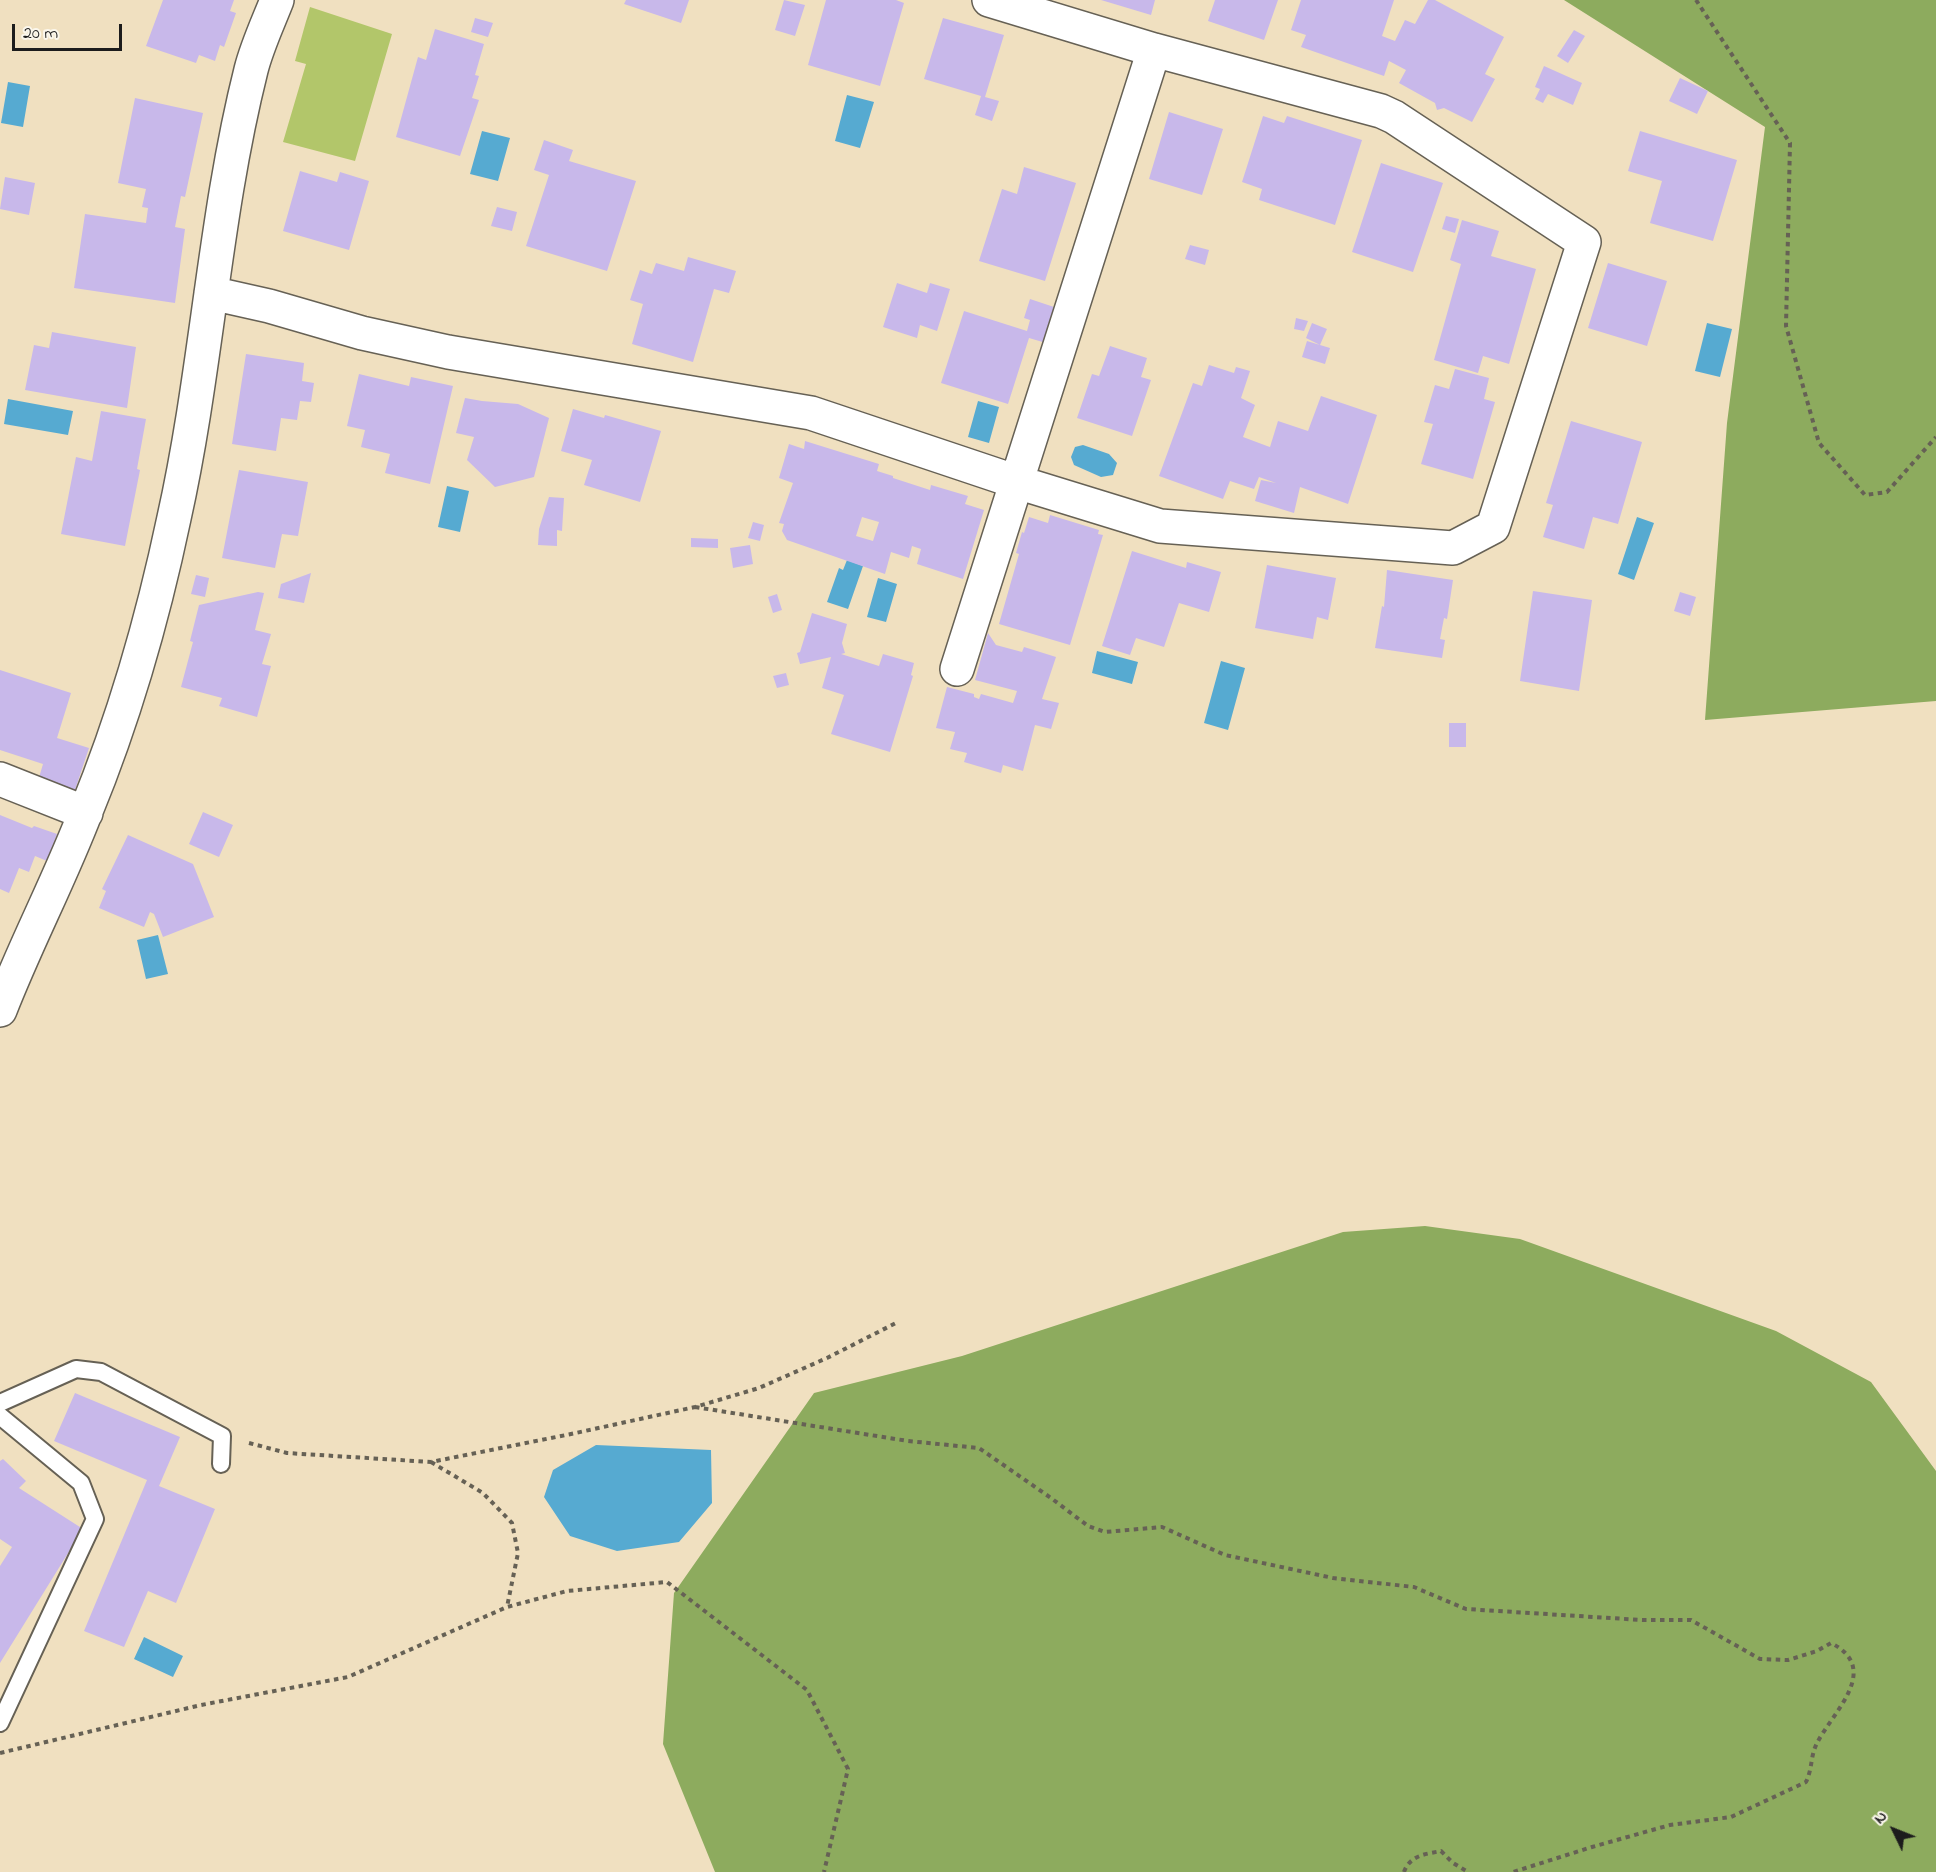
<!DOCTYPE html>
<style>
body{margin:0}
#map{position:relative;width:1936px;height:1872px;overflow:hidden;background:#f0e0c0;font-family:"Indie Flower",sans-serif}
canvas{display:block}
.north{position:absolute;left:1864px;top:1800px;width:60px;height:60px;-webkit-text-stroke:4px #fbf7ec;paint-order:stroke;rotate:313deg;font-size:16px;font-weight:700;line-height:24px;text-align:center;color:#1c1c1c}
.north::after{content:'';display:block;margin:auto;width:21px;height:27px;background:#1c1c1c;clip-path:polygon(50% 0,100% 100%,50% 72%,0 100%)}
.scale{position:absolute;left:12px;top:24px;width:110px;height:27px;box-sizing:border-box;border:3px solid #1c1c1c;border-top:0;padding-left:8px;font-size:18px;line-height:21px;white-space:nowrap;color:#1c1c1c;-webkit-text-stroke:4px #fbf7ec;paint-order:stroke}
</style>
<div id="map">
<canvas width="1936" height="1872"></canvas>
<div class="north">N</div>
<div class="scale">20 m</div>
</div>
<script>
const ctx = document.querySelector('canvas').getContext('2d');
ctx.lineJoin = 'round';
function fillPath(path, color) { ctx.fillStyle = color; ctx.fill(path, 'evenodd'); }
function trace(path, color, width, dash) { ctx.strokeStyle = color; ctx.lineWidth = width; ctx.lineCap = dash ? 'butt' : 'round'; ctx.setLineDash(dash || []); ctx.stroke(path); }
fillPath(new Path2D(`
 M310,7L392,34L355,161L283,142L306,64L295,61Z`), '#b2c66a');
fillPath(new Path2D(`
 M1564,0H1936V701L1705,720L1727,423L1765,127Z
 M1425,1226L1520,1239L1776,1331L1871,1382L1936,1471V1872H715L663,1744L674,1593L814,1393L962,1356L1343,1232Z`), '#8dab5e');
fillPath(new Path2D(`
 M8,82L30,86L23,127L1,123Z
 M847,95L874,102L860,148L835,141Z
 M482,131L510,138L498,181L470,174Z
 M1707,323L1732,329L1720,377L1695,371Z
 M8,399L73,411L68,435L4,424Z
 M978,401L999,407L989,443L968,437Z
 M1083,445L1109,454L1117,463L1113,475L1101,477L1074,465L1071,457L1075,447Z
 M447,486L469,491L460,532L438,527Z
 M1637,517L1654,523L1634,580L1618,574Z
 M847,560L863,566L848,609L827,602L839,568L843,570Z
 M878,578L897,584L886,622L867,617Z
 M1097,651L1138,662L1132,684L1092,673Z
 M1221,661L1245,668L1228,730L1204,723Z
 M158,935L168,974L146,979L137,940Z
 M596,1445L711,1450L712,1503L679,1542L617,1551L570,1536L544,1497L553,1470Z
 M144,1637L183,1656L173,1677L134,1659Z`), '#56aad1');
fillPath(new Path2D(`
 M163,0H234L230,11L236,13L224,47L220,45L215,61L199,55L196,63L146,46Z
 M626,0H689L681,23L624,4Z
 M784,0L805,5L795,36L775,30Z
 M826,0H896L904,3L880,86L808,65Z
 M1101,0H1155L1151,15Z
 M1215,0H1278L1264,40L1208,21Z
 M1301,0H1394L1382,36L1395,41L1405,20L1415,24L1428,0H1435L1504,37L1485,74L1495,79L1472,122L1444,108L1437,110L1435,103L1399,83L1406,70L1389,61L1384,76L1301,47L1306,35L1291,30Z
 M475,18L493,23L488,37L471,32Z
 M943,18L1004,35L985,97L999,101L992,121L975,115L981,96L924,79Z
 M435,29L484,44L475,75L479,76L472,98L479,100L460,156L396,137L418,57L426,60Z
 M1574,30L1585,36L1568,63L1557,56Z
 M1544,66L1582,83L1573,105L1548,94L1543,103L1535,99L1540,89L1535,87Z
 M1680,78L1708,91L1697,114L1669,101Z
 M135,98L203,113L185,197L181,196L175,227L185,229L175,303L74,288L85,214L146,223L148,208L142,207L146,189L118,183Z
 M1169,112L1223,129L1202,195L1149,179Z
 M1263,116L1284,123L1287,116L1362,140L1335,225L1259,200L1262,189L1242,182Z
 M1640,131L1737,160L1713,241L1650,223L1662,181L1628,171Z
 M544,140L573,150L569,161L636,181L607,271L526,246L549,175L534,170Z
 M1381,163L1443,183L1413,272L1352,252Z
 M1024,167L1076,183L1045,281L979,261L1002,189L1017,194Z
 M300,171L337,182L340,172L369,181L349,250L283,231Z
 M5,177L35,183L29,215L0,209Z
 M497,207L517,212L512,231L491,226Z
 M1446,216L1459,219L1455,233L1442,229Z
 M1462,220L1499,231L1491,256L1536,269L1509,364L1483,356L1478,373L1434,360L1461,264L1450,260Z
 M1190,245L1209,250L1205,265L1185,259Z
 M688,257L736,271L729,293L714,289L693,362L632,344L643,304L630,300L640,270L652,274L656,263L684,271Z
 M1608,263L1667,281L1647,346L1588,328Z
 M897,283L927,293L930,283L950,289L937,331L920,325L917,338L883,327Z
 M1030,299L1057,308L1046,343L1029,338L1008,404L941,383L964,311L1027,331L1030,320L1024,318Z
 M1296,318L1308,321L1304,331L1294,329Z
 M1312,323L1327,329L1320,345L1330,348L1325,364L1302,357L1307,341L1320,345L1306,338Z
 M52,332L136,347L127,408L25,390L34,345L49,348Z
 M1110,346L1147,358L1141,377L1151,380L1132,436L1077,418L1092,374L1099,376Z
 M246,354L304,363L302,381L314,383L311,402L300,401L297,420L281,418L276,451L232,444Z
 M1209,365L1234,373L1236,367L1250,371L1241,398L1255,405L1243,437L1267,446L1270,447L1278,421L1308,431L1321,396L1377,415L1348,504L1300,487L1294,513L1255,501L1261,480L1276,483L1259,477L1254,489L1230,481L1223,499L1159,476L1193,383L1202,386Z
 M1455,369L1489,378L1484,399L1495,402L1473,479L1421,464L1433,424L1424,422L1435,385L1449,389Z
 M359,374L409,386L411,377L453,386L430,484L385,473L390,454L361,447L365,430L347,426Z
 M465,398L482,401L518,404L549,418L534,477L495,487L467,460L474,437L456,433Z
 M573,409L604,418L605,415L661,431L640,502L584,485L592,460L561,451Z
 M101,411L146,419L137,469L140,470L125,546L61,534L76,457L92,461Z
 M1571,421L1642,442L1618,524L1593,517L1584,549L1543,537L1553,505L1546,503Z
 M805,441L879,464L877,471L893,476V478L930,490L931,485L968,496L965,504L984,510L963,579L917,564L921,549L912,546L909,558L891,552L885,574L787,540L782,531L784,524L779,523L793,483L779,478L789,444L804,449ZM862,517L879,522L873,541L856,536Z
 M239,470L308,482L298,536L282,534L275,568L222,558Z
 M549,497L564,498L562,531L557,530V546L538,545L539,529Z
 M1050,515L1099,530L1098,534L1103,535L1070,645L999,624L1019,554L1016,553L1022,532L1024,533L1029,517L1048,523Z
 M753,522L764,525L760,541L748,538Z
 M691,538L718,539V548L691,547Z
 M750,545L753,564L733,568L730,548Z
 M1132,551L1186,568L1187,562L1221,572L1209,612L1179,603L1164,647L1136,638L1130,655L1102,646Z
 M1267,565L1336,578L1328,620L1317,617L1313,639L1255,628Z
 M1387,570L1453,580L1447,619L1444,618L1440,639L1445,640L1442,658L1375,648L1382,606L1384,607Z
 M311,573L304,603L278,598L281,584Z
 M196,575L209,578L205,597L191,594Z
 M1533,591L1592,600L1579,691L1520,681Z
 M258,592L264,593L255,630L271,634L262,664L271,666L257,717L219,706L222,698L181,687L193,642L190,641L199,605Z
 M1680,592L1696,597L1690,616L1674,611Z
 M777,594L782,610L773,613L768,597Z
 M812,613L847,624L842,643L845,653L841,654L879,666L883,654L914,663L911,675L913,676L890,752L831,734L844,695L822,688L831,657L800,664L797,653L800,652Z
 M988,633L996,645L1022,652L1024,647L1056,657L1042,699L1059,703L1051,729L1035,725L1023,771L1003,765L1001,773L964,762L967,753L950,749L955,732L936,728L947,687L974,694V697L979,699L981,694L1013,703L1017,691L975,680Z
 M0,670L71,693L57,738L89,748L74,793L38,781L43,764L0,750Z
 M786,673L789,685L777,688L773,676Z
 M1449,723H1466V747H1449Z
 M203,812L233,825L219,857L189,844Z
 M0,815L32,828L34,826L57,834L47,861L35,856L29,872L19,868L9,893L0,889Z
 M128,835L193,864L214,917L163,937L154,914L150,912L144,927L99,908L106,891L102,889Z
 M75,1393L180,1437L159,1486L215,1509L176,1603L148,1591L124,1647L84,1631L147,1480L54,1441Z
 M3,1459L26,1481L19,1488L83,1529L0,1663V1566L12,1547L0,1539V1461Z`), '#c8b8ea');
const service = new Path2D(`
 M0,1403L76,1369L101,1372L222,1436L221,1464
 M0,1416L81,1483L95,1519L0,1723`);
const minor = new Path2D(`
 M211,293L269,306L362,333L448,352L811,413L1017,482L1160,526L1453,548L1493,527L1584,242L1394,117L1381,111L1154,50L989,0
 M957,669L1154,50
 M0,779L86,813
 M0,1010C26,943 60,879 86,811C125,716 153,618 174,518C207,370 214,217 251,70C257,46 268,23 277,0`);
trace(service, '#666155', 20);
trace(minor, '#666155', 36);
trace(new Path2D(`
 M1696,0L1790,143L1786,326L1819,443L1865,495L1887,492L1936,437
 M695,1407L908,1441L979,1448L1051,1498L1088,1526L1105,1532L1162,1527L1225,1555L1333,1578L1414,1587L1466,1609L1642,1620H1691L1760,1659L1788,1660L1817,1651L1831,1643C1882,1669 1833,1712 1817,1743C1810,1757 1813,1767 1806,1782L1731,1817L1670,1825L1592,1847L1513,1872
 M249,1443L287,1453L431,1462L571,1434L695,1407L759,1388L827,1358L896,1323
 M431,1462L483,1493L512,1523L518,1553L507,1607
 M0,1753L201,1705L348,1677L507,1607L567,1591L667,1582L807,1690L848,1769L824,1872
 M1404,1872C1410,1855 1426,1854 1441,1851L1453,1863L1468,1872`), '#666155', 4, [4.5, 4.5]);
trace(service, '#fff', 16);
trace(minor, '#fff', 33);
</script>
